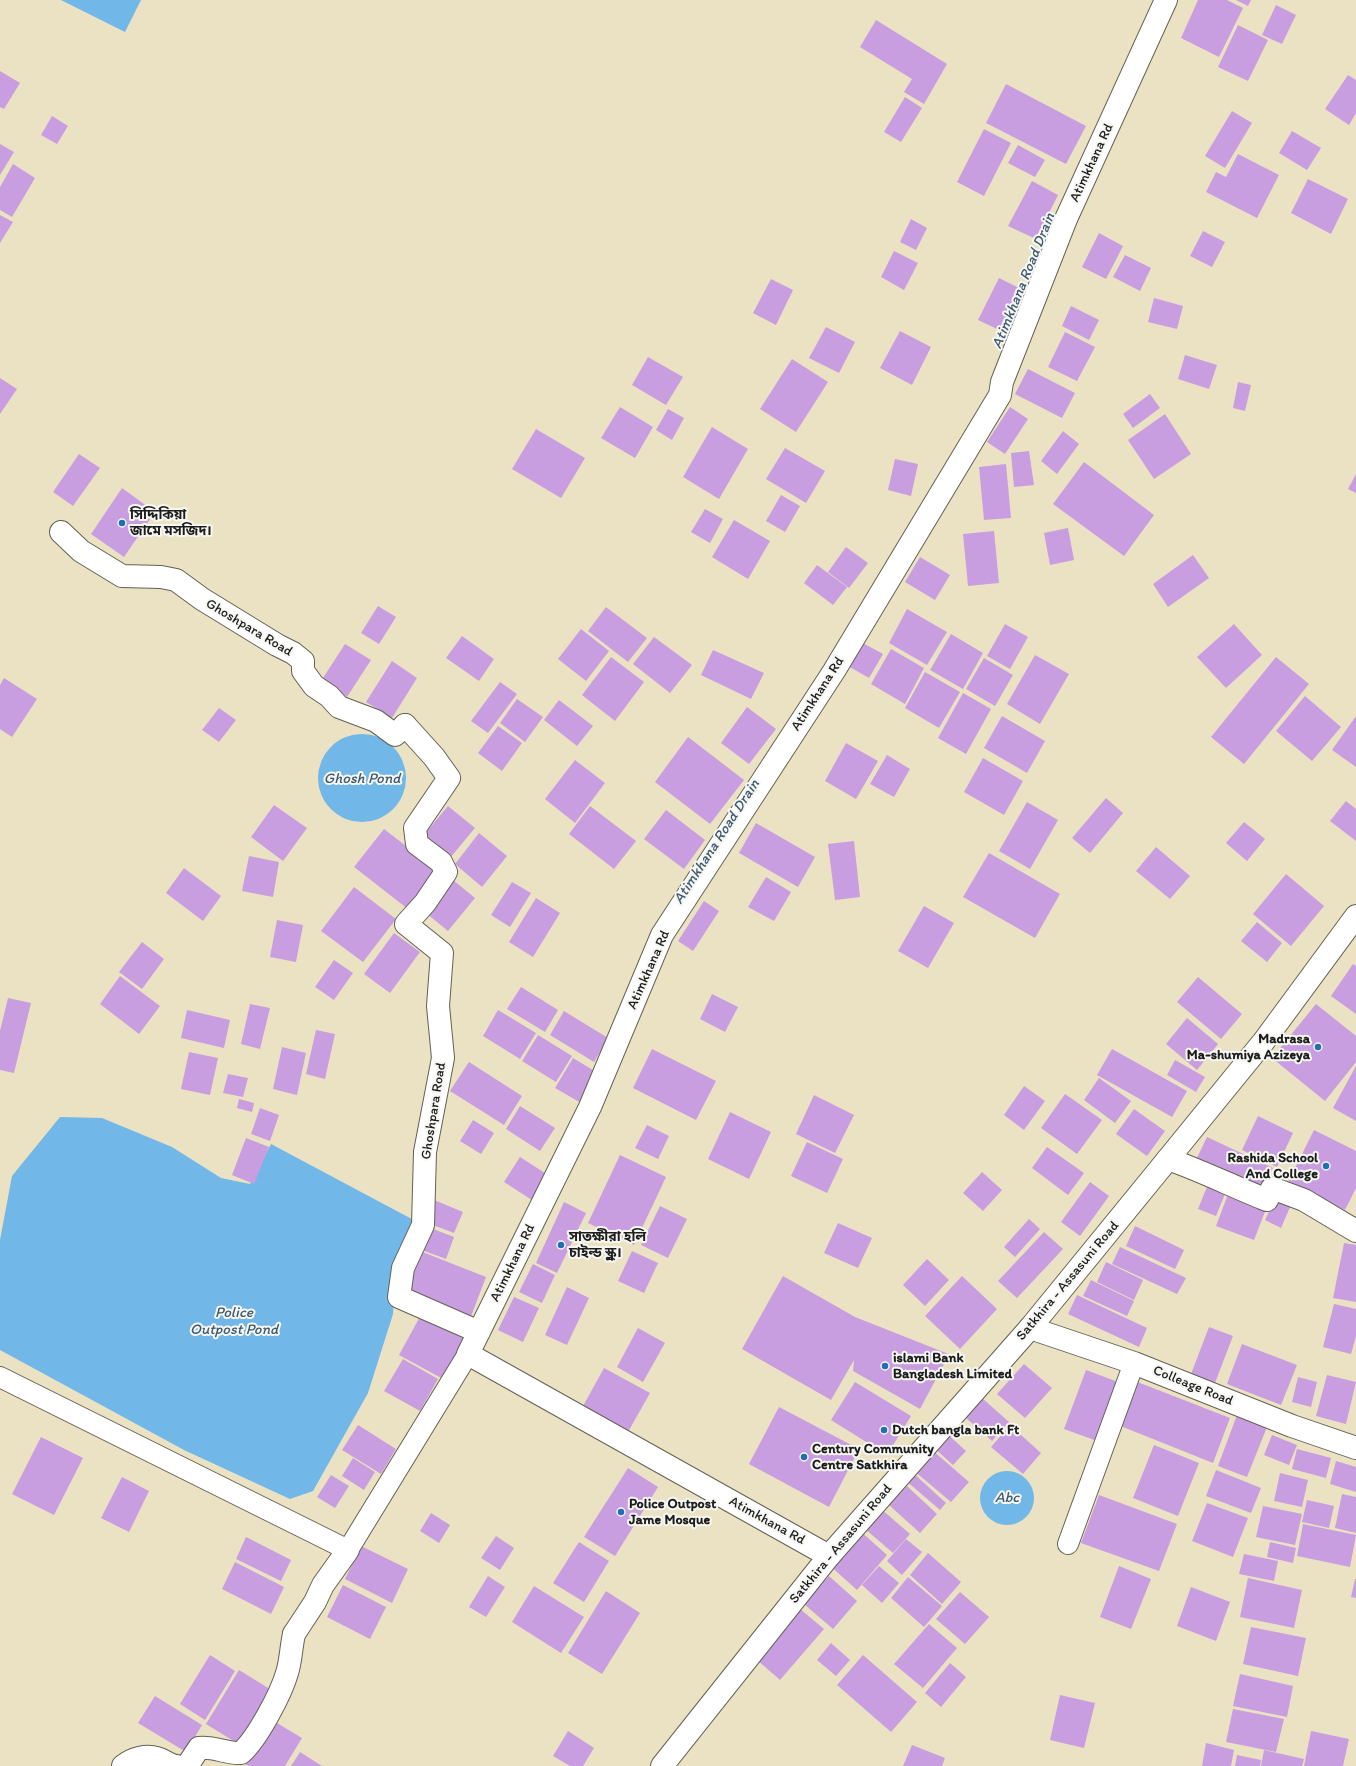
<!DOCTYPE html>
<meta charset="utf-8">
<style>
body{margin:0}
canvas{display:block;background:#eae2c2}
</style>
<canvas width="1356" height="1766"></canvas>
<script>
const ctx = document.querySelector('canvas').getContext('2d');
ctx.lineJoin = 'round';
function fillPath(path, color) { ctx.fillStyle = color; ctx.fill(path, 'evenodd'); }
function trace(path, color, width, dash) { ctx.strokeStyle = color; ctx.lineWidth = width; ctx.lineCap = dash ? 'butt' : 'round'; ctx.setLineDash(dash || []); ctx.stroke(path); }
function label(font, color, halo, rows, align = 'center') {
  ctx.font = font + ' Itim,"Noto Sans Bengali",sans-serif'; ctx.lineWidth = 4; ctx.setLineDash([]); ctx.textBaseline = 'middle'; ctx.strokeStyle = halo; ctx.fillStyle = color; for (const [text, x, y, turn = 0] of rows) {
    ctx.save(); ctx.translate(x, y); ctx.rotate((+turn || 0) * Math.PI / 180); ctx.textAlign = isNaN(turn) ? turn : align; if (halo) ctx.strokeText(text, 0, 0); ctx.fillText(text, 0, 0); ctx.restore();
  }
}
fillPath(new Path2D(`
 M61,0H141L125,32Z
 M318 778a44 44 0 1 1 88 0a44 44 0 1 1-88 0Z
 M60,1117L102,1118L172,1147L221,1178L250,1184L271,1144L423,1225L395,1278L393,1314L368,1393L313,1491L290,1499L184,1450L0,1350V1240L12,1176Z
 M980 1498a27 27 0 1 1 54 0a27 27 0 1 1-54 0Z`), '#71b7e8');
fillPath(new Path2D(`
 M1198,0H1227L1243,8L1219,57L1181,38Z
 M1236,0H1251L1248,6Z
 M1276,5L1296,15L1282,44L1262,35Z
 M876,20L947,64L924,104L904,92L912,79L860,47Z
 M1238,25L1268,40L1248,81L1218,67Z
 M0,71L20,83L4,109L0,107Z
 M1348,75L1356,80V113L1349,125L1325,109Z
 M1006,84L1086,126L1066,164L986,123Z
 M905,97L922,108L901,142L884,132Z
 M1232,111L1252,123L1225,168L1205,156Z
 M52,116L68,126L57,144L41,135Z
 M984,129L1011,143L984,196L957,182Z
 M1292,131L1321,148L1307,170L1279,153Z
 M0,144L14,152L0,175Z
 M1018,145L1045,160L1035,177L1008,163Z
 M1238,154L1279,175L1257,218L1206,192L1216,172L1226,177Z
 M13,164L35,178L12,217L0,210V187Z
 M1308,179L1348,199L1331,234L1291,213Z
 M1032,181L1058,195L1036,239L1008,226Z
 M0,215L13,222L0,243Z
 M911,219L927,228L916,250L900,242Z
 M1203,231L1225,242L1212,267L1190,256Z
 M1099,233L1123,246L1106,279L1082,267Z
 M894,251L918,263L904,290L881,277Z
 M1125,255L1151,268L1140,291L1113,277Z
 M999,278L1031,294L1010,335L978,320Z
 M771,279L793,290L776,325L753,313Z
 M1154,298L1183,306L1177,329L1148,322Z
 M1071,306L1099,320L1089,340L1062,326Z
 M826,327L855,342L839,373L809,358Z
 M900,331L931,347L912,385L880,368Z
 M1065,332L1095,347L1077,381L1048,367Z
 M1185,355L1217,365L1209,389L1178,379Z
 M648,357L683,377L666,405L632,385Z
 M792,359L828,382L796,432L760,409Z
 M1028,369L1075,393L1062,418L1015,394Z
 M0,378L17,389L0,414Z
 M1238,382L1251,385L1245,411L1233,408Z
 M1150,394L1160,408L1133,428L1123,414Z
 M620,407L653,427L635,458L601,438Z
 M1010,407L1028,419L1005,454L987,442Z
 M668,409L684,418L672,440L656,430Z
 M1165,414L1191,454L1154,479L1128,440Z
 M712,427L748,449L719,499L683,477Z
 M536,429L585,458L561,498L512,469Z
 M1063,431L1079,444L1057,474L1041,461Z
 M785,448L825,471L806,503L766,479Z
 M1029,451L1034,485L1014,487L1011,453Z
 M79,454L100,468L73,506L53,492Z
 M895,459L918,464L911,496L888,490Z
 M1084,462L1154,515L1124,556L1053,504Z
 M1006,464L1011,518L984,520L979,467Z
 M1356,474V493L1348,489Z
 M122,488L155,512L124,557L91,534Z
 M781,495L800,506L785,532L766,521Z
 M705,509L723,519L710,543L691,532Z
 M734,520L770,541L748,579L712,557Z
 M1068,528L1074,560L1050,565L1044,533Z
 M994,531L999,583L968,586L963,534Z
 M846,547L868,563L849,588L828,572Z
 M1193,555L1209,578L1168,607L1153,584Z
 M920,557L950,575L935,600L905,582Z
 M817,565L847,587L833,605L804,583Z
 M378,606L396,617L379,644L361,633Z
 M606,607L647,638L628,662L588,631Z
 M907,609L947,632L927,665L889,643Z
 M1005,624L1028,637L1010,669L987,656Z
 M1234,624L1262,655L1226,688L1197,657Z
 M581,629L609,651L586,681L558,659Z
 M951,634L983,653L963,689L930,670Z
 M462,636L494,659L479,681L446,658Z
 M654,637L692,665L670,693L633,664Z
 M861,642L883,654L869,678L848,666Z
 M345,644L371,660L347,697L321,681Z
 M891,649L924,668L905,704L871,684Z
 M713,650L764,673L751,699L701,675Z
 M1035,655L1069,674L1040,724L1007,704Z
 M611,657L644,682L615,721L582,695Z
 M1276,657L1309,684L1244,764L1211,737Z
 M984,658L1013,675L995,706L966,689Z
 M392,661L417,678L392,718L366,702Z
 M925,672L960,692L939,728L905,708Z
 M4,678L37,699L12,737L0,729V685Z
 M500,682L517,694L488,733L471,721Z
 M963,693L991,709L966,754L938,738Z
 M1305,696L1341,727L1312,761L1276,731Z
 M517,699L543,717L525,742L500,723Z
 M559,700L593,726L577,746L544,720Z
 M747,707L776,729L749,764L721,743Z
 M219,708L236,720L219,742L202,730Z
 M1002,716L1045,741L1027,773L984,748Z
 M1356,716V767L1332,750Z
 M498,726L522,743L502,771L478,753Z
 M688,737L744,780L710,824L655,782Z
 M846,743L878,761L856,799L825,781Z
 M887,755L910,769L894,797L870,784Z
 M983,758L1023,781L1004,815L964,792Z
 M575,760L605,783L575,823L545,799Z
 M1106,798L1123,813L1090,853L1072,838Z
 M1346,801L1356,809V841L1330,821Z
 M1027,802L1058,820L1030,869L999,851Z
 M274,805L307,828L283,861L251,837Z
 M448,806L475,828L450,858L423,836Z
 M590,806L636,841L614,869L569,834Z
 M666,810L705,840L684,869L644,839Z
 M1244,822L1265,839L1247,861L1226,843Z
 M756,823L815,857L798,887L739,853Z
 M384,829L437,870L408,909L354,867Z
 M479,833L507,856L482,887L455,864Z
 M854,841L860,897L835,900L828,844Z
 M1156,847L1190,876L1170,899L1136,871Z
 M989,853L1060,894L1035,938L963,897Z
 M249,856L279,862L273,897L242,891Z
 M184,868L221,896L203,921L166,893Z
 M1286,874L1324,906L1291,946L1253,914Z
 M766,877L791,892L774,921L748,907Z
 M453,880L475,898L448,931L426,913Z
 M512,882L531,893L510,927L491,915Z
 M354,887L396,919L363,962L321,931Z
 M536,898L560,913L533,957L509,942Z
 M704,901L719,911L693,951L678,941Z
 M924,906L954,923L928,968L898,951Z
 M277,920L303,925L296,962L270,957Z
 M1257,922L1282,943L1267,962L1241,941Z
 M394,933L420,952L390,993L364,974Z
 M142,942L164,959L142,989L119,972Z
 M334,960L353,973L334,1000L315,987Z
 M1353,964L1356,966V1014L1331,996Z
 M120,976L160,1006L139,1034L100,1004Z
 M1198,977L1242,1014L1221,1039L1177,1002Z
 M521,987L558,1010L545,1032L507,1009Z
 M712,994L738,1007L725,1032L700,1019Z
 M8,998L31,1003L14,1073L0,1070V1031Z
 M250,1004L270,1008L260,1049L241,1044Z
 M1316,1004L1356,1036V1062L1325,1101L1272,1058Z
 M187,1010L230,1020L224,1048L181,1038Z
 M498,1010L536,1033L520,1059L483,1036Z
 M564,1011L608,1038L594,1062L550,1035Z
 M1187,1018L1218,1044L1197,1070L1166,1044Z
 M316,1030L335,1034L325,1079L306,1074Z
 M538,1035L572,1056L556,1082L522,1061Z
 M282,1047L306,1053L297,1095L273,1089Z
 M652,1049L716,1081L696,1120L633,1088Z
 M1112,1049L1187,1091L1172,1117L1097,1075Z
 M189,1052L218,1058L210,1095L181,1089Z
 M573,1058L598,1073L581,1103L555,1088Z
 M1175,1060L1205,1077L1196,1092L1167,1075Z
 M469,1062L522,1096L504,1125L450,1091Z
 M1356,1066V1121L1333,1108Z
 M228,1074L248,1078L243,1097L223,1093Z
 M1099,1078L1131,1101L1115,1123L1084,1100Z
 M1024,1086L1045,1101L1024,1130L1004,1115Z
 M1065,1094L1102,1120L1077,1154L1041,1128Z
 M814,1095L854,1115L835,1153L796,1134Z
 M239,1099L254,1103L252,1112L237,1108Z
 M520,1106L555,1128L540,1151L506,1129Z
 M260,1108L279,1115L270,1141L251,1134Z
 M1134,1109L1165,1131L1147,1156L1116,1134Z
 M730,1112L771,1132L749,1179L708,1159Z
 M1258,1116L1293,1133L1277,1167L1242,1150Z
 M473,1120L494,1133L481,1154L460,1141Z
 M647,1125L669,1136L658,1159L635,1148Z
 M1314,1130L1356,1151V1188L1345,1210L1288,1182Z
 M1207,1137L1273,1168L1260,1194L1195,1162Z
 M246,1138L269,1147L254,1184L232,1175Z
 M807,1142L843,1159L827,1193L791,1176Z
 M1047,1147L1084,1173L1068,1195L1032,1168Z
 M620,1155L666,1177L634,1245L588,1223Z
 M520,1157L548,1175L532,1200L504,1182Z
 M982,1172L1002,1190L983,1211L963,1193Z
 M1090,1182L1109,1196L1080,1236L1061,1222Z
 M1209,1182L1227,1189L1216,1216L1198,1209Z
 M1230,1189L1268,1204L1254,1240L1216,1226Z
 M1276,1197L1291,1205L1281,1228L1265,1220Z
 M434,1200L463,1212L454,1233L425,1222Z
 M564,1202L586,1213L557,1273L536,1263Z
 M660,1206L687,1219L668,1258L641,1245Z
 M1029,1219L1040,1229L1015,1257L1004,1247Z
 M838,1223L872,1238L858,1268L824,1253Z
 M1135,1226L1184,1250L1175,1269L1126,1246Z
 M428,1227L454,1237L446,1259L419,1249Z
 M1044,1232L1063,1249L1017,1298L998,1281Z
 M1344,1243L1356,1245V1302L1333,1298Z
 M1120,1247L1186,1278L1177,1294L1112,1264Z
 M420,1251L486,1277L470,1319L403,1292Z
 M632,1251L658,1263L644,1293L618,1281Z
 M927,1259L949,1280L925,1306L903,1285Z
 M1106,1262L1143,1280L1134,1300L1097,1282Z
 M533,1264L555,1275L542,1303L519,1292Z
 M783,1276L855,1317L951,1355L943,1366L920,1409L853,1371L854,1360L831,1400L742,1349Z
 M962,1276L997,1309L960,1349L925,1316Z
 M1091,1280L1134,1301L1127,1316L1083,1296Z
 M567,1287L589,1298L567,1345L545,1335Z
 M1077,1295L1147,1328L1139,1347L1068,1314Z
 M514,1297L539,1308L523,1342L498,1330Z
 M1334,1304L1356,1309V1336L1351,1354L1323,1347Z
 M422,1313L466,1338L443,1379L399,1355Z
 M1209,1327L1233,1336L1215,1383L1191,1374Z
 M638,1328L665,1343L643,1382L617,1367Z
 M1242,1344L1297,1365L1281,1405L1227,1384Z
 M403,1359L438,1379L420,1411L384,1391Z
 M1024,1364L1052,1388L1025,1418L997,1394Z
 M604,1368L650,1393L628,1432L583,1406Z
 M1086,1370L1118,1382L1097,1441L1064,1429Z
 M1327,1375L1356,1382L1346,1424L1316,1416Z
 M1298,1377L1317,1382L1311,1407L1292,1402Z
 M1135,1381L1230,1418L1213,1463L1118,1425Z
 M855,1382L911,1416L887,1455L831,1420Z
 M982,1398L1009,1422L992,1441L965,1417Z
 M779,1407L859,1449L829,1507L749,1464Z
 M1237,1415L1267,1427L1247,1477L1218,1466Z
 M358,1425L396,1449L381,1474L342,1450Z
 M1010,1425L1041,1453L1023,1474L991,1447Z
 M945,1432L966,1451L953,1465L932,1446Z
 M1272,1435L1297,1445L1289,1465L1264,1455Z
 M41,1437L83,1458L54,1515L12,1494Z
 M1154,1445L1199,1463L1178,1516L1133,1498Z
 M931,1449L969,1482L951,1502L913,1470Z
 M1297,1449L1331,1458L1326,1478L1292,1469Z
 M353,1458L375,1472L364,1490L342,1476Z
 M1336,1461L1356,1467V1492L1330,1484Z
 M628,1468L658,1487L615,1556L584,1537Z
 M1216,1470L1261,1488L1251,1513L1206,1496Z
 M911,1471L946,1503L940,1510L904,1479Z
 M1280,1473L1308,1480L1302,1507L1274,1501Z
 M331,1475L349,1486L335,1508L317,1497Z
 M122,1477L149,1491L129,1532L101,1518Z
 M907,1486L937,1514L920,1533L889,1505Z
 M1342,1494L1356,1497V1533L1335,1528Z
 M1099,1495L1177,1524L1159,1571L1081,1543Z
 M1307,1500L1334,1506L1329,1528L1302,1522Z
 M1207,1503L1248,1518L1233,1557L1192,1541Z
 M1263,1506L1302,1514L1295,1545L1256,1537Z
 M880,1508L910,1534L893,1553L864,1528Z
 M431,1513L450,1525L439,1543L420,1531Z
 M1303,1524L1356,1535L1350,1567L1297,1556Z
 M858,1529L887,1555L857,1590L828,1564Z
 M496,1536L514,1548L500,1570L481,1558Z
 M246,1537L291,1560L281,1581L236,1559Z
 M906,1539L922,1552L902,1575L887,1561Z
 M579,1542L609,1561L584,1602L553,1583Z
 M1270,1542L1296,1548L1293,1563L1267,1557Z
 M361,1546L408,1569L392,1603L345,1579Z
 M928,1553L961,1582L942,1604L910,1575Z
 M1244,1554L1278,1561L1274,1581L1239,1574Z
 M235,1562L284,1587L271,1614L222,1589Z
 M879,1566L899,1583L882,1603L862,1585Z
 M1119,1566L1151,1579L1131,1629L1100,1617Z
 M488,1576L505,1587L486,1617L469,1607Z
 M829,1576L857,1601L833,1629L804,1604Z
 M908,1577L942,1606L924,1627L891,1598Z
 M1248,1578L1302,1590L1294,1628L1240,1617Z
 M1355,1579H1356V1598L1351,1597Z
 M343,1585L386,1607L370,1639L327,1617Z
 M534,1586L584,1617L561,1653L512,1622Z
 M1191,1587L1230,1602L1216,1641L1177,1626Z
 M606,1591L640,1613L602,1674L568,1653Z
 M960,1592L989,1617L965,1644L936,1619Z
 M793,1603L824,1629L780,1680L749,1653Z
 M929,1624L957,1648L923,1688L894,1664Z
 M1251,1627L1306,1638L1298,1676L1243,1664Z
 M831,1643L850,1660L836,1676L817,1660Z
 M210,1655L235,1671L205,1720L180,1704Z
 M863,1655L917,1702L891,1732L837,1685Z
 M950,1663L966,1677L941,1707L925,1693Z
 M239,1670L273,1691L240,1745L206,1724Z
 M1240,1674L1293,1686L1287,1717L1233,1706Z
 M1060,1695L1095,1703L1084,1748L1050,1740Z
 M155,1696L202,1725L186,1752L138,1723Z
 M1233,1709L1284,1719L1276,1752L1226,1742Z
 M272,1720L302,1738L285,1766H249L245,1764Z
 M568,1731L594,1748L583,1766H570L553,1756Z
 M1311,1731L1349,1739L1343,1766H1304Z
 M1206,1743L1234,1750L1231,1766H1202Z
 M912,1745L945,1758L942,1766H903Z
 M1264,1750L1304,1759L1302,1766H1261Z
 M300,1752L322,1766H291Z
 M1237,1755L1261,1760L1260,1766H1235Z`), '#c99ee1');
const minor = new Path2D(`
 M0,1377L348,1550L468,1354
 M1068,1544L1134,1363`);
const tertiary = new Path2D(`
 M405,725L434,757L449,778L415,828L417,844L441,862L446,872L425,903L406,924L442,953L438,1006L443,1058L425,1152L423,1225L403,1268L399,1297L479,1332
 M1168,1159C1202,1171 1234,1187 1267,1200L1272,1188L1304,1200L1356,1231
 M1030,1328L1134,1363L1292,1426L1356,1448
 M829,1556L468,1354L590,1107L662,935L834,671L1000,395L1002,382L1066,219L1166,0
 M294,1634L315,1602L323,1585L348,1550`);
const secondary = new Path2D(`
 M61,532L81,551L122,576L161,577L176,580L202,599L277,645L293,653L303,661V671L314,686L329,696L339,707L376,721L395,735L405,725
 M123,1766C132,1758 146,1755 157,1758C164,1760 169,1765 176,1766
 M187,1766L199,1748C214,1746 227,1754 241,1753C257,1739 281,1694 287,1673C291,1661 291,1647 294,1634`);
const primary = new Path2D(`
 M662,1766L829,1556L1030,1328L1168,1159L1264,1041L1356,916`);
trace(minor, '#646156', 22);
trace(tertiary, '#646156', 24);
trace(secondary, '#646156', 24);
trace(primary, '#646156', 24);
trace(minor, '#fff', 20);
trace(tertiary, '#fff', 22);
trace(secondary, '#fff', 22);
trace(primary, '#fff', 22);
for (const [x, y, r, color] of [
 [122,523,4,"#1f6fb2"],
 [1318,1047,4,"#1f6fb2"],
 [1326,1166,4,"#1f6fb2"],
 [561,1245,4,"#1f6fb2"],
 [885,1366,4,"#1f6fb2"],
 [884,1430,4,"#1f6fb2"],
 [804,1457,4,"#1f6fb2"],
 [621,1512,4,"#1f6fb2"]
]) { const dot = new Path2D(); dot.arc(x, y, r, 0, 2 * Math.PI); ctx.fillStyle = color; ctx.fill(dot); trace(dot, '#f6f6f2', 1.5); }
label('14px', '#1c1c1c', '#f6f6f2', [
 ["Atimkhana Rd",1092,163,-65],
 ["Ghoshpara Road",249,628,31],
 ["Atimkhana Rd",818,694,-57],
 ["Atimkhana Rd",649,970,-66],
 ["Ghoshpara Road",434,1111,-81],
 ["Atimkhana Rd",513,1263,-64],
 ["Satkhira - Assasuni Road",1068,1281,-50],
 ["Colleage Road",1193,1386,22],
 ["Atimkhana Rd",767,1521,29],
 ["Satkhira - Assasuni Road",841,1544,-50]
]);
label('bold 14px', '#1c1c1c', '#f6f6f2', [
 ["সিদ্দিকিয়া",130,515],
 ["জামে মসজিদ।",130,531],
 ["Madrasa",1310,1039,"right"],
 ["Ma-shumiya Azizeya",1310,1055,"right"],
 ["Rashida School",1318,1158,"right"],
 ["And College",1318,1174,"right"],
 ["সাতক্ষীরা হলি",569,1237],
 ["চাইল্ড স্কুল।",569,1253],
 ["islami Bank",893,1358],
 ["Bangladesh Limited",893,1374],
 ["Dutch bangla bank Ft",892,1430],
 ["Century Community",812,1449],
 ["Centre Satkhira",812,1465],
 ["Police Outpost",629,1504],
 ["Jame Mosque",629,1520]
], 'left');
label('italic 15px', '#3e5a6e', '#f6f6f2', [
 ["Atimkhana Road Drain",1024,281,-68],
 ["Ghosh Pond",362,779],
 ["Atimkhana Road Drain",717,842,-57],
 ["Police",234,1313],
 ["Outpost Pond",234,1330],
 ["Abc",1007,1498]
]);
</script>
